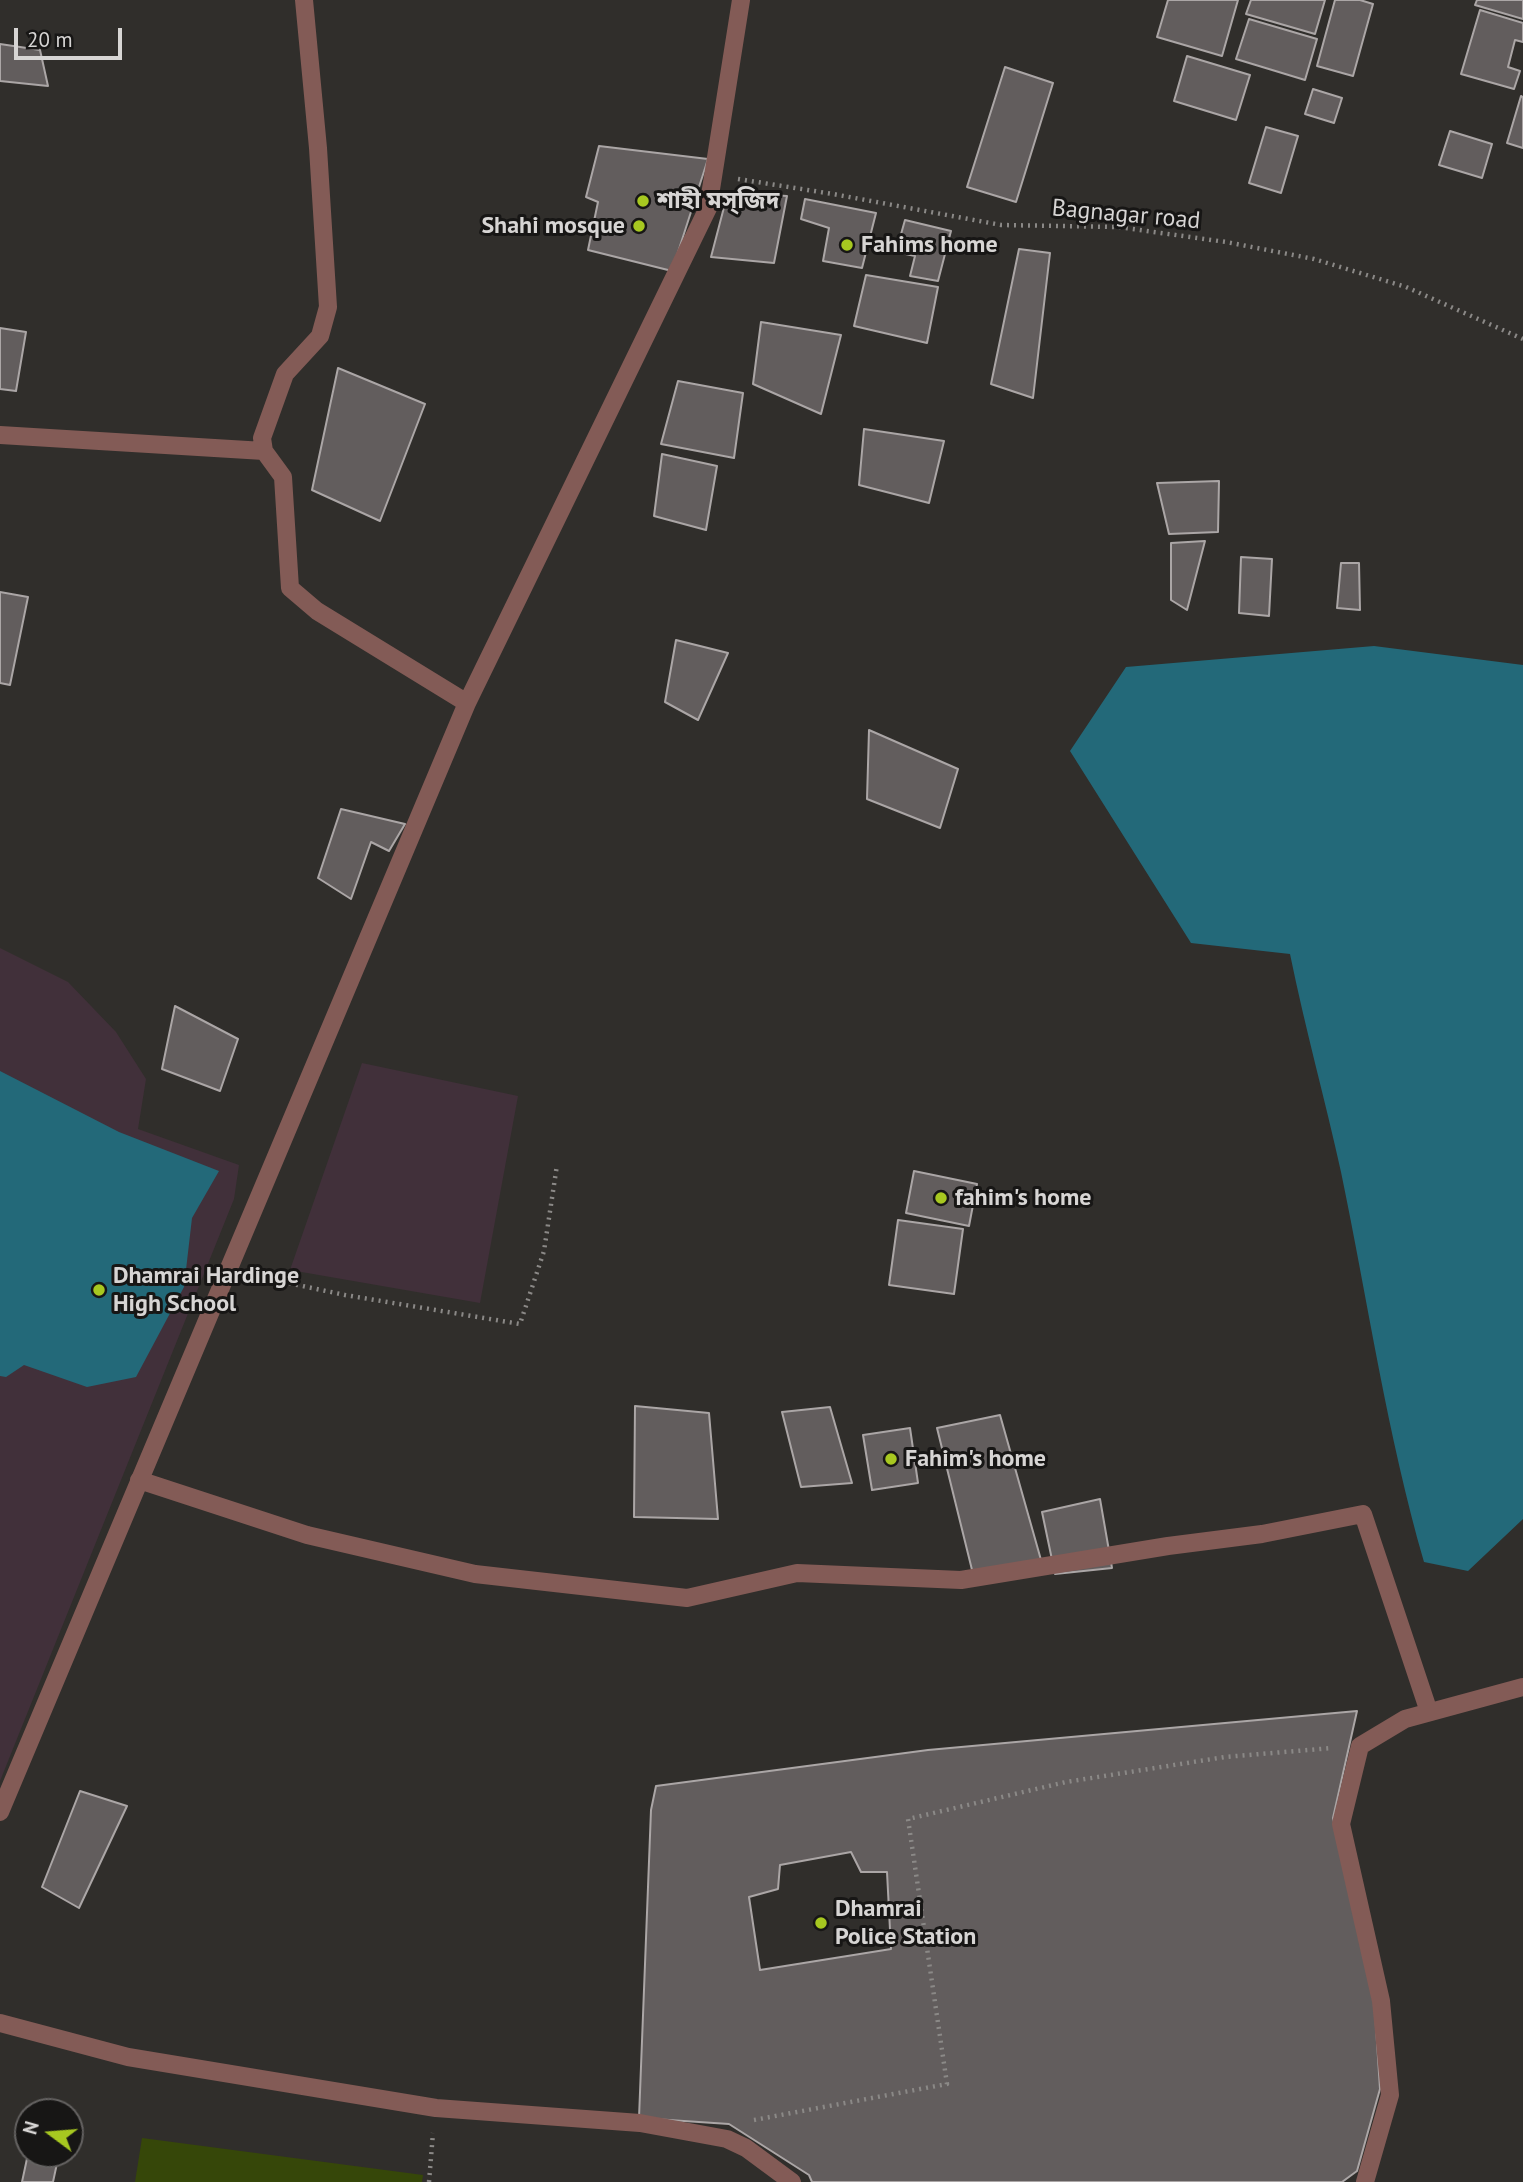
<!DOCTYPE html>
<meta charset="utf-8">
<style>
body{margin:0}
#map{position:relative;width:1523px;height:2182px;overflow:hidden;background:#302e2b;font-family:"PT Sans",sans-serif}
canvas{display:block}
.north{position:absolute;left:14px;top:2098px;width:70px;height:70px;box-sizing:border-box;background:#171615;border:2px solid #646261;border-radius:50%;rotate:286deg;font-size:19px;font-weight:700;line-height:28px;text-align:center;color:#d7d5d4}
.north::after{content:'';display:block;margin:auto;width:24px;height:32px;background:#a7c820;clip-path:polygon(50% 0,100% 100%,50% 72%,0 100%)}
.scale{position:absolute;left:14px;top:28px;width:108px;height:32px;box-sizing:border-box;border:4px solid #d7d5d4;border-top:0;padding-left:9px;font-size:21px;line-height:24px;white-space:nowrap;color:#d7d5d4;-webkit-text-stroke:5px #171615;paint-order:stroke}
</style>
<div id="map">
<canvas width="1523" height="2182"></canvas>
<div class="north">N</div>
<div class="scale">20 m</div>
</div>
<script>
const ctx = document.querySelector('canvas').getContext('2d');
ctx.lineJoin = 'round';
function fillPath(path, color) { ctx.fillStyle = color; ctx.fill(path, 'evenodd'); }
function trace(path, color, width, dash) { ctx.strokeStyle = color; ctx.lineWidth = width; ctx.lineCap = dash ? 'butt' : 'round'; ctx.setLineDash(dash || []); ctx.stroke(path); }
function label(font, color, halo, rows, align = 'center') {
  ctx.font = font + ' "PT Sans","Noto Sans Bengali",sans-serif'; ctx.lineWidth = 6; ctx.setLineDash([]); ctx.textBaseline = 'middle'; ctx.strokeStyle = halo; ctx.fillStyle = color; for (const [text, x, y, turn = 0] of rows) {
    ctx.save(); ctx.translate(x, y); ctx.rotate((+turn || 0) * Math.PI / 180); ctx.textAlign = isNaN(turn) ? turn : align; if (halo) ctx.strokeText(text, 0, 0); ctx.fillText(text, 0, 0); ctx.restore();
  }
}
fillPath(new Path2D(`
 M0,948L68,982L116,1032L146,1079L138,1129L239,1165L234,1199L0,1781Z
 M362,1063L518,1096L480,1303L290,1270Z`), '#41303a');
fillPath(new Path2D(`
 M142,2138L423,2175L422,2182H135Z`), '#364709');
fillPath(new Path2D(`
 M1374,646L1523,665V1519L1468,1571L1424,1562C1387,1434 1368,1302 1341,1172C1325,1099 1305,1028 1290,954L1191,943L1070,751L1126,667Z
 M0,1071L119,1132L219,1171L192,1218L184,1287L136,1377L87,1387L24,1365L6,1377L0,1376Z`), '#236979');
const building = new Path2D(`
 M1168,0H1238L1222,56L1157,37Z
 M1251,0H1325L1315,34L1246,14Z
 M1335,0H1360L1373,4L1353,76L1317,66Z
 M1477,0H1523V19L1475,5Z
 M1480,10L1523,23V42L1515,40L1508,67L1520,71L1514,89L1461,74Z
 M1249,19L1317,39L1305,80L1236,59Z
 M0,44L40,50L48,86L0,81Z
 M1187,56L1250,75L1236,120L1174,101Z
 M1005,67L1053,83L1016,202L967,187Z
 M1313,89L1342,98L1334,123L1305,114Z
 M1521,96L1523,97V148L1507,143Z
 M1266,127L1298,136L1281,193L1249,183Z
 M1450,131L1492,144L1482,178L1439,165Z
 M599,146L708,159L672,271L588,250L598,202L586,197Z
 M728,192L787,196L774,263L711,257Z
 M805,199L876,213L862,268L823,261L829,228L801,219Z
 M905,220L951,231L938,281L910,276L915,256L896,252Z
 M1019,249L1050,253L1033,398L991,384Z
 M866,275L938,287L927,343L854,326Z
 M761,322L841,335L821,414L753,384Z
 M0,328L26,332L16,391L0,389Z
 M338,368L425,404L380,521L312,490Z
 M678,381L743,393L734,458L661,444Z
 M864,429L944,441L929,503L859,485Z
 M662,454L717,466L706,530L654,516Z
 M1219,481L1218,532L1169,534L1157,483Z
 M1205,541L1187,610L1171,600V543Z
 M1241,557L1272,559L1269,616L1239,613Z
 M1341,563H1359L1360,610L1337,608Z
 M0,592L28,597L10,685L0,683Z
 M676,640L728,653L698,720L665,702Z
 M869,730L958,769L940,828L867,799Z
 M341,809L405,824L389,851L371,842L351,899L318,878Z
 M175,1006L238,1039L220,1091L162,1069Z
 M914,1171L977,1184L969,1226L906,1213Z
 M898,1220L963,1229L954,1294L889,1285Z
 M635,1406L709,1413L718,1519L634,1517Z
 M830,1407L852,1483L801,1487L782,1412Z
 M1000,1415L1043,1567L974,1578L937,1428Z
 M910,1428L918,1483L872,1490L863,1435Z
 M1100,1499L1112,1568L1055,1574L1042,1512Z
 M1357,1711L1333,1818L1374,1995L1380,2089L1357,2171L1342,2182H812L809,2175L729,2124L639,2118L651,1810L656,1786L928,1750Z
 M80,1791L127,1806L79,1908L42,1887Z
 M851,1852L861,1872H887L891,1949L760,1970L749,1897L778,1889L780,1865Z
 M28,2154H59L53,2182H22Z`);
fillPath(building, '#625d5d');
trace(building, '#aba6a6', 2);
trace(new Path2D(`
 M738,179L833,194L1001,225L1118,227L1226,242L1314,259L1406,287L1523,339
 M255,1276L345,1295L520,1324L544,1251L557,1165
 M754,2120L947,2084L908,1819L1066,1782L1225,1757L1332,1748
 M429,2182L433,2133`), '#8b8987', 4.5, [2, 5]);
trace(new Path2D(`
 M304,0L318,148L328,307L320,336L285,374L262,438L264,451L283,477L290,588L317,611L467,703
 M0,435L264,451
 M139,1480L307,1535L475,1574L687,1598L797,1573L961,1580L1168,1546L1262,1534L1363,1514L1429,1712
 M0,1812L467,703L708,208L741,0
 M0,2023L128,2057L436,2108L640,2123L727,2139L746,2148L792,2182
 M1365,2182L1390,2095L1381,2001L1341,1824L1360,1746L1405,1719L1523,1687`), '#835b56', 18);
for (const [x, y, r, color] of [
 [643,201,7,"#a7c820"],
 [639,226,7,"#a7c820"],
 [847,245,7,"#a7c820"],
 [941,1198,7,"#a7c820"],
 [99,1290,7,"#a7c820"],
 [891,1459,7,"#a7c820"],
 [821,1923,7,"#a7c820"]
]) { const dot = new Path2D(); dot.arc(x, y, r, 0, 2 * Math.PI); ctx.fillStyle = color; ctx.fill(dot); trace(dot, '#171615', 2.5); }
label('bold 24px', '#d7d5d4', '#171615', [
 ["শাহী মস্জিদ",657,201],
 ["Shahi mosque",625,226,"right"],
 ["Fahims home",861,245],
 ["fahim's home",955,1198],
 ["Dhamrai Hardinge",113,1276],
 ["High School",113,1304],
 ["Fahim's home",905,1459],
 ["Dhamrai",835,1909],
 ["Police Station",835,1937]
], 'left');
label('24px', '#d7d5d4', '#171615', [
 ["Bagnagar road",1126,215,5]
]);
</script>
